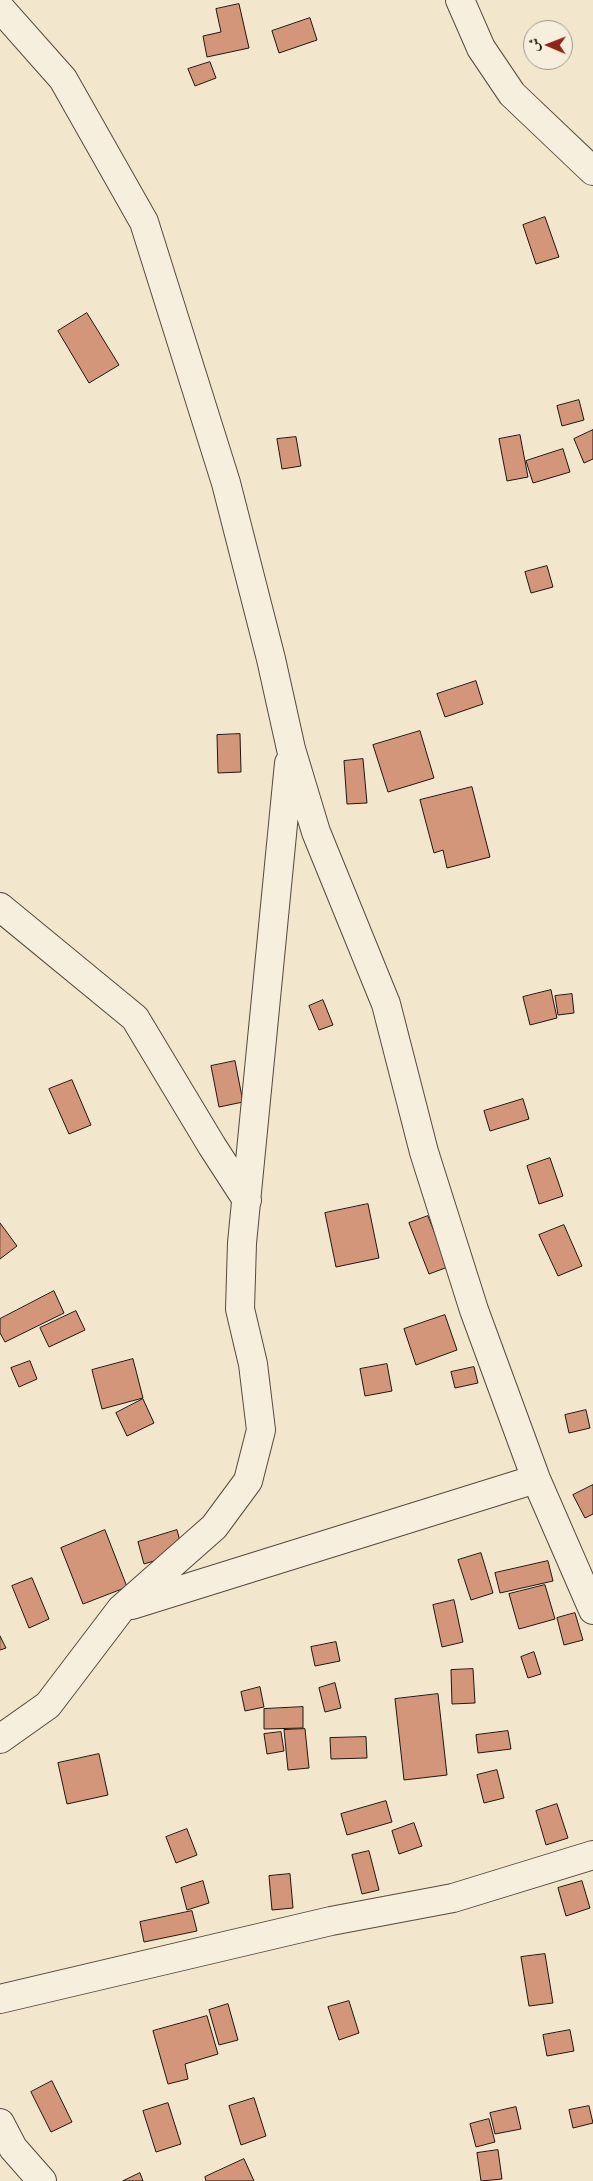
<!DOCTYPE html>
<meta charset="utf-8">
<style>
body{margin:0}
#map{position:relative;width:593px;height:2181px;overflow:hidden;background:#f2e6cc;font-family:"Gentium Book Plus",Amiri,serif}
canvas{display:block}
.north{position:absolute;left:523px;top:20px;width:50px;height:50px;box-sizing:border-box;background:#f7efde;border:1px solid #a1988b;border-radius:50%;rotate:271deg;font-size:14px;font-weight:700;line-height:20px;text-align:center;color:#21160f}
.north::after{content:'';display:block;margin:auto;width:18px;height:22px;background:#8f2418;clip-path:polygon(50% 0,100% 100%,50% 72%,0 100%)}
</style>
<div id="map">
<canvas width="593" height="2181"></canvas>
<div class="north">ش</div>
</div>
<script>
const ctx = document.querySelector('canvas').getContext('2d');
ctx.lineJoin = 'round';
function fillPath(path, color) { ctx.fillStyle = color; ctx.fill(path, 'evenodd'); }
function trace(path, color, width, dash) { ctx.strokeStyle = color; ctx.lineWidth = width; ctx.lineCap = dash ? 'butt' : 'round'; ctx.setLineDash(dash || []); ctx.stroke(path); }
const building = new Path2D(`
 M239,4L249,48L207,57L203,36L221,32L216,9Z
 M310,18L317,40L279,53L272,31Z
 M210,62L216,78L195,86L188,69Z
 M545,217L559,257L536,264L523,225Z
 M87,313L119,365L89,383L58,331Z
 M579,400L584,420L562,426L557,406Z
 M593,430V459L584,463L574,439Z
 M520,435L528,477L507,481L499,439Z
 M296,437L301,466L282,469L277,439Z
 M563,449L570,472L533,483L526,461Z
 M547,566L553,587L531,593L525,572Z
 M476,681L483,704L445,717L437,694Z
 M420,731L434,778L388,792L373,745Z
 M240,734L241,772L218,773L217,735Z
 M363,759L367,803L347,804L344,761Z
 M472,787L490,857L447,868L443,850L434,853L420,800Z
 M551,990L557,1018L530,1025L523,997Z
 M572,994L574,1013L558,1015L555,996Z
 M323,1000L333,1025L319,1030L309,1006Z
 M235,1061L243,1102L219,1107L211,1066Z
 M72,1080L91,1125L69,1134L49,1089Z
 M523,1099L529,1119L490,1131L484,1111Z
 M550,1158L563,1196L539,1204L527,1166Z
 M368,1204L379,1258L336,1267L325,1213Z
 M428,1216L448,1267L429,1274L409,1223Z
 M0,1223L17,1246L0,1259Z
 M564,1225L582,1266L558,1276L539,1235Z
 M54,1291L64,1313L5,1342L0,1333V1319Z
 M76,1311L85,1330L49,1347L40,1328Z
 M445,1315L457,1350L416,1365L404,1329Z
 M133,1359L143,1398L102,1409L92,1370Z
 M30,1361L37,1379L19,1387L11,1368Z
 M387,1364L392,1391L365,1396L360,1369Z
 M474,1367L478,1383L455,1388L451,1372Z
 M143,1399L154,1423L127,1436L116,1413Z
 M586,1410L590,1428L569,1433L565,1415Z
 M593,1485V1514L585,1518L573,1495Z
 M105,1530L127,1587L83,1604L61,1548Z
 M177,1530L183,1552L144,1564L138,1542Z
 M481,1553L493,1593L471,1600L458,1560Z
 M548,1561L553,1581L500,1593L495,1573Z
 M32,1578L49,1619L29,1628L12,1586Z
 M545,1585L555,1619L519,1629L509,1594Z
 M454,1600L463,1642L442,1647L433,1605Z
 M575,1613L583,1640L564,1645L557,1618Z
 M0,1636L6,1648L0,1650Z
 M336,1642L340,1661L315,1666L311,1647Z
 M534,1652L541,1674L528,1678L521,1657Z
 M473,1669L475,1703L452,1704L451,1670Z
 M335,1683L341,1708L325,1712L319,1688Z
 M260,1687L264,1707L245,1711L241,1692Z
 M438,1694L447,1775L404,1780L395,1699Z
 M303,1707V1728L264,1729V1709Z
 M305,1729L309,1768L288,1770L284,1730Z
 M508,1731L511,1749L478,1753L476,1735Z
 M281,1732L284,1751L267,1754L264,1734Z
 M366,1737L367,1758L331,1759L330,1738Z
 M99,1754L108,1795L67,1804L58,1763Z
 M497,1770L504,1798L484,1803L477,1775Z
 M386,1801L392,1822L347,1835L341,1814Z
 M557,1804L568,1838L546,1845L536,1811Z
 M414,1823L422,1846L399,1854L392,1831Z
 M187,1829L197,1855L176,1863L166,1837Z
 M369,1851L379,1890L362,1894L352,1855Z
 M290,1874L293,1908L272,1910L269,1876Z
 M203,1881L209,1903L187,1910L181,1888Z
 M582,1881L590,1908L566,1916L558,1888Z
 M192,1911L197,1931L144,1942L140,1922Z
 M545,1954L553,2003L529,2006L521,1957Z
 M349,2001L359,2033L339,2040L328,2007Z
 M228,2004L238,2040L219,2045L209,2010Z
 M207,2016L218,2054L185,2064L188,2079L168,2084L153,2031Z
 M570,2030L574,2051L547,2056L543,2035Z
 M52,2081L72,2122L51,2132L31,2092Z
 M254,2098L266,2136L241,2145L229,2106Z
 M168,2103L181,2144L156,2152L143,2111Z
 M589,2106L593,2123L573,2128L569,2110Z
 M516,2107L521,2129L495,2134L490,2113Z
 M489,2119L495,2142L476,2147L470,2124Z
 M498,2150L502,2179L481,2181L477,2153Z
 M244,2159L254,2181H206L205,2177Z
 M140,2173L143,2181H123Z`);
fillPath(building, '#d3967b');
trace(building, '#21160f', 1);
const street = new Path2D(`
 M460,0L481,48L512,94L593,171
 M0,8L63,79L144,222L226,483L271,659L291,749L316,832L386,1004L424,1152L474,1310L536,1479L593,1610
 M0,907L135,1018L212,1146L247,1200
 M132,1605L536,1479
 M0,1739L48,1705L121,1609L214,1527L248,1481L261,1430L253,1364L240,1309L242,1243L289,763
 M0,1999L331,1921L453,1898L593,1855
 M0,2123L13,2148L42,2181`);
trace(street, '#554a3e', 30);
trace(street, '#f7efde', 28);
</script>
